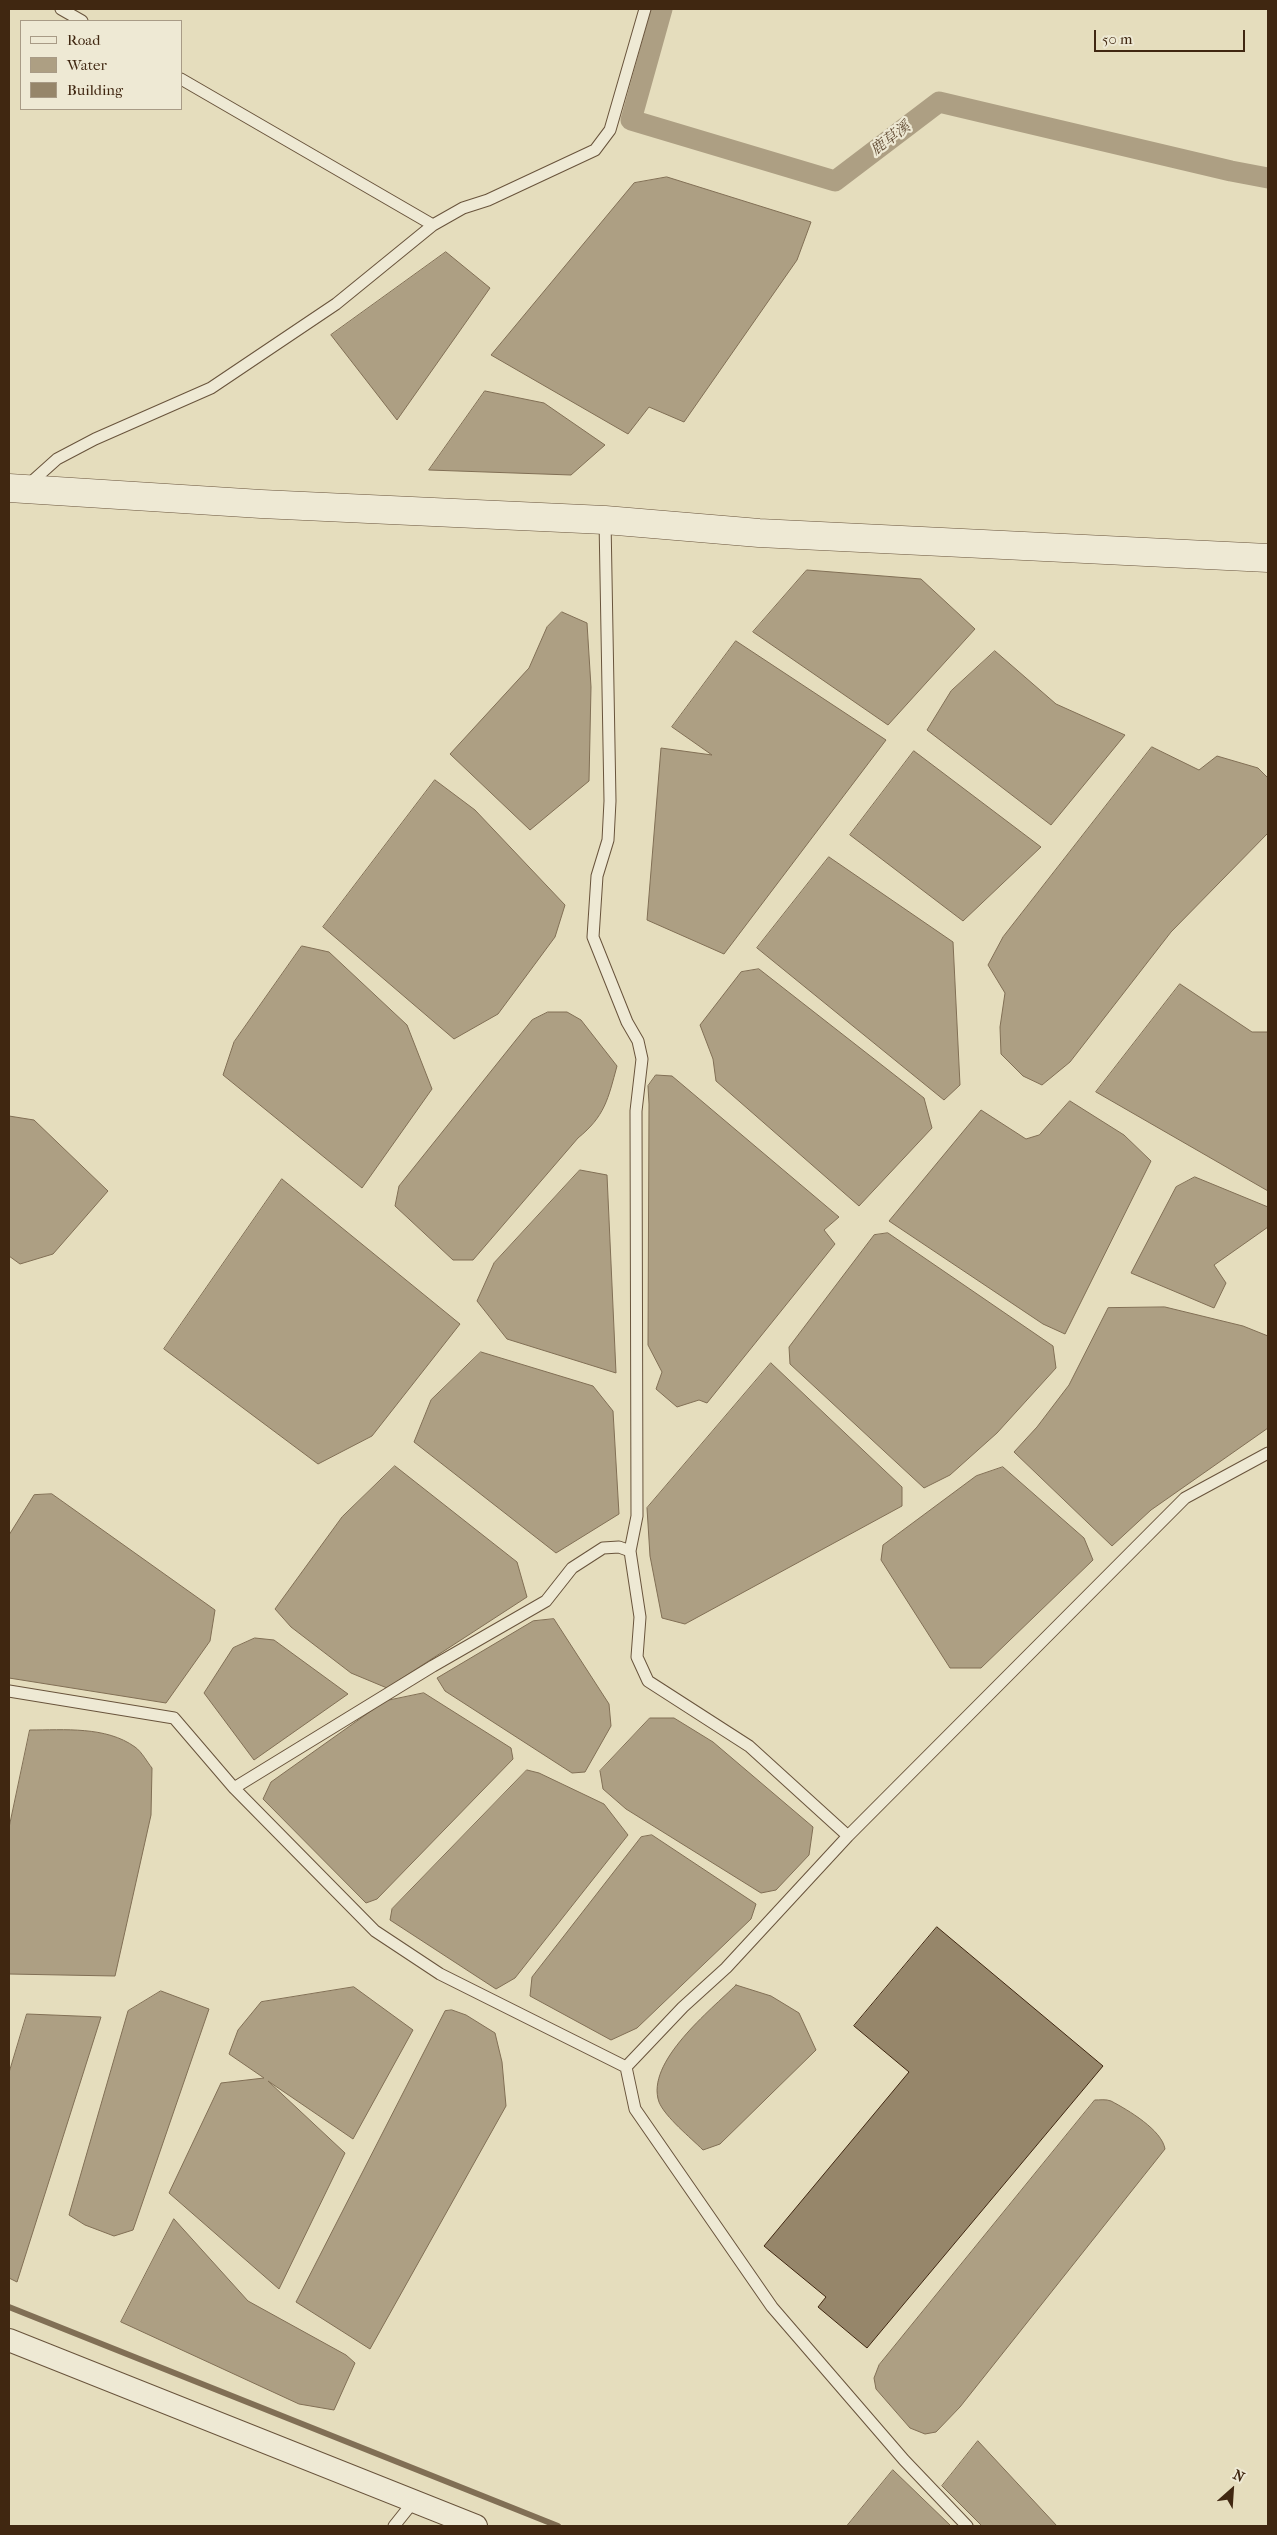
<!DOCTYPE html>
<meta charset="utf-8">
<style>
body{margin:0}
#map{position:relative;width:1277px;height:2535px;overflow:hidden;background:#e5ddbd;font-family:"IM FELL French Canon",serif}
canvas{display:block}
.frame{position:absolute;inset:0;border:10px solid #402711;pointer-events:none}
.legend{position:absolute;left:20px;top:20px;width:162px;height:90px;box-sizing:border-box;background:#eee9d4;border:1px solid #a89b86;margin:0;padding:6px 9px;list-style:none;font-size:15px;color:#402711}
.legend li{display:flex;align-items:center;gap:10px;height:25px}
.legend b{width:25px;border:1px solid #a89b86}
.north{position:absolute;left:1207px;top:2465px;width:50px;height:50px;-webkit-text-stroke:4px #eee9d4;paint-order:stroke;rotate:26deg;font-size:14px;font-weight:700;line-height:20px;text-align:center;color:#402711}
.north::after{content:'';display:block;margin:auto;width:18px;height:22px;background:#402711;clip-path:polygon(50% 0,100% 100%,50% 72%,0 100%)}
.scale{position:absolute;left:1094px;top:30px;width:151px;height:22px;box-sizing:border-box;border:2px solid #402711;border-top:0;padding-left:6px;font-size:15px;line-height:18px;white-space:nowrap;color:#402711;-webkit-text-stroke:4px #eee9d4;paint-order:stroke}
</style>
<div id="map">
<canvas width="1277" height="2535"></canvas>
<div class="frame"></div>
<ul class="legend">
<li><b style="height:6px;background:#eee9d4"></b>Road</li>
<li><b style="height:14px;background:#ad9f83"></b>Water</li>
<li><b style="height:14px;background:#96866a"></b>Building</li>
</ul>
<div class="north">N</div>
<div class="scale">50 m</div>
</div>
<script>
const ctx = document.querySelector('canvas').getContext('2d');
ctx.lineJoin = 'round';
function fillPath(path, color) { ctx.fillStyle = color; ctx.fill(path, 'evenodd'); }
function trace(path, color, width, dash) { ctx.strokeStyle = color; ctx.lineWidth = width; ctx.lineCap = dash ? 'butt' : 'round'; ctx.setLineDash(dash || []); ctx.stroke(path); }
function label(font, color, halo, rows, align = 'center') {
  ctx.font = font + ' "IM FELL French Canon","Noto Serif TC",serif'; ctx.lineWidth = 4.5; ctx.setLineDash([]); ctx.textBaseline = 'middle'; ctx.strokeStyle = halo; ctx.fillStyle = color; for (const [text, x, y, turn = 0] of rows) {
    ctx.save(); ctx.translate(x, y); ctx.rotate((+turn || 0) * Math.PI / 180); ctx.textAlign = isNaN(turn) ? turn : align; if (halo) ctx.strokeText(text, 0, 0); ctx.fillText(text, 0, 0); ctx.restore();
  }
}
const water = new Path2D(`
 M667,177L811,222L797,260L684,422L649,407L628,434L491,355L634,183Z
 M446,252L490,288L397,420L331,335Z
 M485,391L544,403L605,445L571,475L429,470Z
 M807,570L921,579L975,629L888,725L753,632Z
 M562,612L587,623L591,687L589,781L530,830L450,754L529,668L547,627Z
 M736,641L886,740L724,954L647,920L661,748L712,755L672,727Z
 M995,651L1056,704L1125,735L1051,825L927,730L951,691Z
 M1152,747L1199,770L1217,756L1258,768L1268,778V833L1171,932L1070,1062L1042,1085L1023,1076L1001,1054L1000,1027L1005,993L988,965L1003,937Z
 M914,751L1041,847L963,921L850,835Z
 M435,780L475,810L565,905L555,937L498,1014L454,1039L323,927Z
 M829,857L953,942L960,1085L944,1100L757,948Z
 M302,946L329,952L407,1025L432,1089L362,1188L223,1075L234,1042Z
 M759,969L924,1098L932,1128L859,1206L716,1081L713,1059L700,1025L741,972Z
 M1180,984L1252,1032H1268V1191L1096,1092Z
 M548,1012H567L581,1020L617,1066C608,1099 605,1116 578,1138L473,1260H453L395,1206L399,1186L532,1020Z
 M656,1075L672,1076L839,1217L824,1230L835,1244L707,1403L699,1400L677,1407L656,1389L662,1372L648,1345L649,1104L648,1086Z
 M1070,1101L1124,1135L1151,1161L1065,1334L1043,1324L889,1221L981,1110L1026,1139L1039,1135Z
 M9,1116L34,1120L108,1191L53,1254L20,1264L9,1256Z
 M580,1170L607,1175L616,1373L507,1339L477,1301L494,1263Z
 M1195,1177L1268,1207V1227L1214,1265L1226,1283L1214,1308L1131,1273L1176,1187Z
 M282,1179L460,1324L372,1436L318,1464L164,1349Z
 M888,1233L1053,1346L1056,1368L997,1433L950,1475L924,1488L790,1364L789,1347L874,1235Z
 M1165,1307L1243,1326L1268,1336V1428L1151,1510L1112,1546L1014,1452L1037,1427L1069,1385L1108,1308Z
 M481,1352L593,1386L613,1411L619,1514L556,1553L414,1442L431,1400Z
 M771,1363L902,1487V1506L685,1624L662,1618L650,1556L647,1508Z
 M395,1466L517,1562L527,1597L387,1688L351,1673L291,1627L275,1609L342,1517Z
 M1003,1467L1084,1538L1093,1560L981,1668H950L881,1560L883,1545L976,1476Z
 M52,1494L215,1610L210,1641L166,1703L9,1678V1535L34,1495Z
 M554,1619L609,1704L611,1726L585,1772L572,1773L445,1691L437,1678L533,1621Z
 M255,1638L274,1640L348,1694L254,1760L204,1693L233,1648Z
 M424,1693L511,1748L513,1759L377,1899L366,1903L263,1799L271,1782L385,1701Z
 M650,1718H674L713,1742L813,1827L809,1855L776,1890L761,1893L626,1809L603,1789L600,1771Z
 M30,1730C64,1730 106,1726 135,1747C142,1752 147,1762 152,1768L151,1815L115,1976L9,1974V1828Z
 M527,1770L539,1773L604,1804L628,1835L515,1978L496,1989L390,1920L392,1909Z
 M652,1835L756,1904L751,1919L637,2028L611,2040L530,1996L532,1977L641,1837Z
 M736,1985L771,1996L799,2013L816,2050L720,2144L703,2150C691,2138 665,2117 659,2102C645,2062 711,2010 736,1985Z
 M354,1987L413,2030L353,2139L268,2081L345,2153L279,2289L169,2193L221,2083L264,2078L229,2054L238,2030L261,2002Z
 M161,1991L209,2009L133,2230L114,2236L85,2225L69,2215L128,2011Z
 M452,2010L466,2015L495,2033L502,2062L506,2106L370,2349L296,2302L445,2011Z
 M27,2014L101,2017L17,2282L9,2278V2073Z
 M1095,2100C1100,2100 1106,2099 1111,2101C1128,2110 1162,2130 1165,2149L960,2407L936,2432L925,2434L910,2428L876,2389L874,2378L879,2365Z
 M174,2219L248,2301L346,2355L355,2363L334,2410L299,2404L121,2322Z
 M978,2441L1057,2526H982L942,2486Z
 M893,2470L951,2526H847Z`);
fillPath(water, '#ad9f83');
trace(water, '#816f55', 1);
trace(new Path2D(`
 M9,2307L558,2526`), '#816f55', 6);
trace(new Path2D(`
 M662,9L631,120L835,181L939,102L1231,171L1268,178`), '#ad9f83', 21);
const building = new Path2D(`
 M937,1927L1103,2066L867,2348L818,2307L826,2297L764,2246L909,2072L854,2026Z`);
fillPath(building, '#96866a');
trace(building, '#402711', 1);
const service = new Path2D(`
 M61,9L82,21
 M181,79L433,225
 M28,485L57,459L95,439L211,388L336,304L433,225L463,208L488,200L595,150L610,130L645,9
 M605,520L610,801L608,840L597,876L593,937L627,1022L638,1041L642,1059L636,1111L637,1516L630,1551
 M9,1691L174,1718L234,1788L375,1931L440,1974L626,2067L635,2109L772,2307L904,2460L967,2526
 M234,1788L433,1666L546,1601L572,1568L603,1548L619,1547L630,1551L640,1617L637,1657L648,1681L749,1746L848,1836
 M626,2067L683,2007L726,1968L848,1836L1185,1498L1268,1453
 M394,2526L414,2501`);
const minor = new Path2D(`
 M9,2340L476,2526`);
const tertiary = new Path2D(`
 M9,488L261,504L605,520L759,533L1268,558`);
trace(service, '#69543c', 13);
trace(minor, '#69543c', 24);
trace(tertiary, '#69543c', 29);
trace(service, '#eee9d4', 11);
trace(minor, '#eee9d4', 22);
trace(tertiary, '#eee9d4', 28);
label('italic 15px', '#614b33', '#eee9d4', [
 ["鹿草溪",891,139,-37]
]);
</script>
